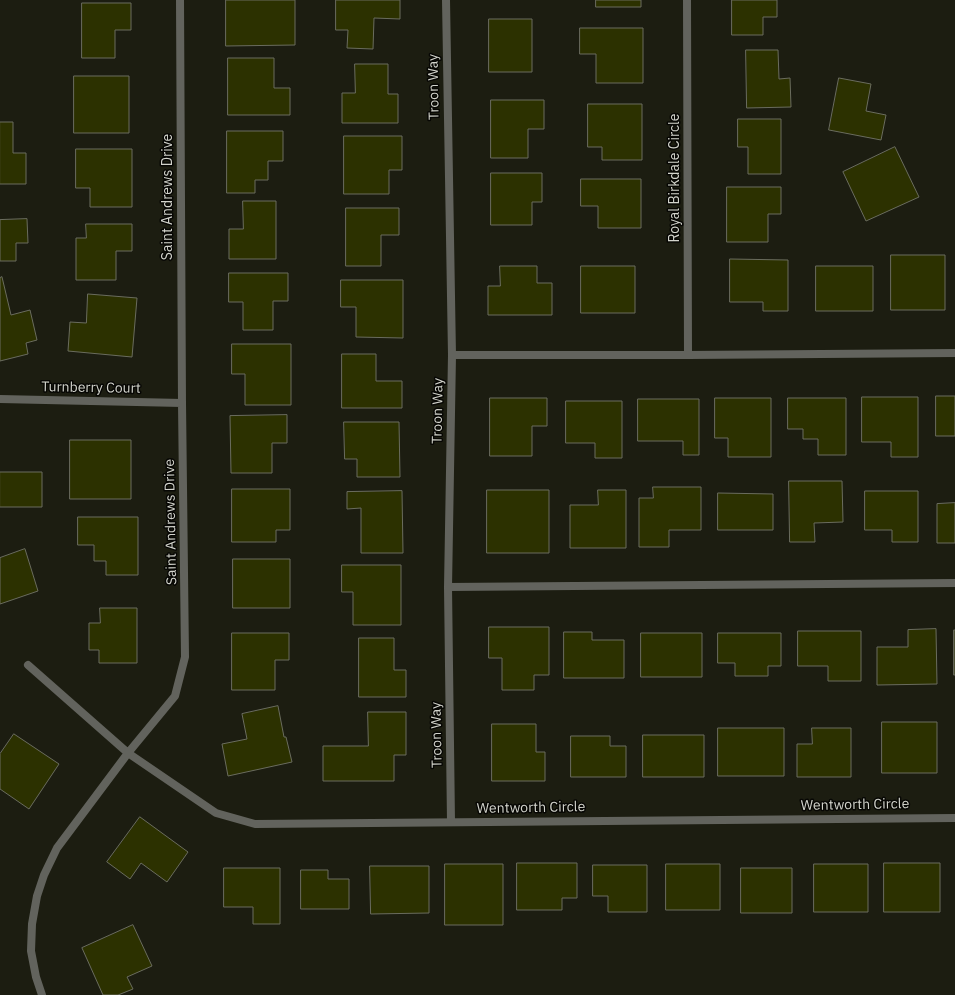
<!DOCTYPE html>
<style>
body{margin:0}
canvas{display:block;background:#1c1d11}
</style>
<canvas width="955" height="995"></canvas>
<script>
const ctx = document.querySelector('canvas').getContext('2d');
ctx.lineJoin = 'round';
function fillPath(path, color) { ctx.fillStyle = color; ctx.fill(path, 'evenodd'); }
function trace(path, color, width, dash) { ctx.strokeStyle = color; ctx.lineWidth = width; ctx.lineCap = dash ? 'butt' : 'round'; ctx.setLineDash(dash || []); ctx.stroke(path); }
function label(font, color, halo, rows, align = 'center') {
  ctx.font = font + ' "IBM Plex Sans",sans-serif'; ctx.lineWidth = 3; ctx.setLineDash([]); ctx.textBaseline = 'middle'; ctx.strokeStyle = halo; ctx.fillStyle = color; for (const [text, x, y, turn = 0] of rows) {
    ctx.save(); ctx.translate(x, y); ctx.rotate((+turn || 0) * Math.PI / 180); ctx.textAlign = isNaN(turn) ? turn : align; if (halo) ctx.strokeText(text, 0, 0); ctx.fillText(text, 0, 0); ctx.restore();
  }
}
const building = new Path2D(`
 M226,0H295V45L226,46Z
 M336,0H400V19L374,18L373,49L347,48L348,30H336Z
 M596,0H641V7H596Z
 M732,0H777V17H763V35H732Z
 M82,3H131V30H115V58H82Z
 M489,19H532V72H489Z
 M580,28H643V83H596V54H580Z
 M746,50H778L779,79L790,78L791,107L747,108Z
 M228,58H274V88H290V115H228Z
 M355,64H388V94H398V123H342V93H355Z
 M74,76H129V133H74Z
 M839,78L871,84L866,111L886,115L881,140L829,130Z
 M491,100H544V129H528V158H491Z
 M588,104H642V160H602V147H588Z
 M738,119H781V174H748V147H738Z
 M0,122H13V153H26V184H0Z
 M227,131H283V161H268V180H255V193H227Z
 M344,136H402V170H389V194H344Z
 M895,147L919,197L866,221L843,172Z
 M76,149H132V207H90V188H76Z
 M491,173H542V202H532V225H491Z
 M581,179H641V228H598V206H581Z
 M727,187H781V214H768V242H727Z
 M243,201H276V259H229V229H243Z
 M346,208H399V235H381V266H346Z
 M27,219L28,243H16V261H0V220Z
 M86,224H132V251H116V280H76V238H86Z
 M891,255H945V310H891Z
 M730,259L788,260V311H763V302H730Z
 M500,266H537V283H552V315H488V286H500Z
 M581,266H635V313H581Z
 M816,266H873V311H816Z
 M229,273H288V301H273V330H243V302H229Z
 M2,277L11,315L30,310L37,340L26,343L28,354L0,361V278Z
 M341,280H403V338L356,337V307H341Z
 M88,294L137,298L132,357L68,351L70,322L86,323Z
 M232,344H291V405H245V374H232Z
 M342,354H376V381H402V408H342Z
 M936,396H955V436H936Z
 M862,397H918V457H891V442H862Z
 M490,398H547V426H532V456H490Z
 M715,398H771V457H728V438H715Z
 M788,398H846V455H818V439H803V429H788Z
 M638,399H699V455H683V441H638Z
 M566,401H622V458H595V443H566Z
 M287,415V443H272V473H231L230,416Z
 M344,422H399L400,477H357V459H345Z
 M70,440H131V499H70Z
 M0,472H42V507H0Z
 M789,481H842L843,522L814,523L815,542H790Z
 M653,487H701V530H669V547H639V498H653Z
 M232,489H290V530H276V542H232Z
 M487,490H549V553H487Z
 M598,490H626V548H570V505H598Z
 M402,491L403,553H361V508L347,509V492Z
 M865,491H918V542H892V530H865Z
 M718,493L773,494V530H718Z
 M955,503V543H937V504Z
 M78,517H138V575H106V561H94V545H78Z
 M25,549L38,591L0,604V558Z
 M233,559H290V608H233Z
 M342,565H401V625H353V592H342Z
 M100,608H137V663H99V650H89V623H100Z
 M489,627H549V675H534V690H502V658H489Z
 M936,629L937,684L877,685V647H908V630Z
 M954,630H955V675H954Z
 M798,631H861V681H828V666H798Z
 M564,632H592V640H624V678H564Z
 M232,633H289V660H275V690H232Z
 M641,633H702V677H641Z
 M718,633H781V666H768V676H735V663H718Z
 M359,638H394V670H406V697H359Z
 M278,706L284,737H286L292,762L228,776L222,744L247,739L242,714Z
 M368,712H406V755H394V781H323V746H368Z
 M882,722H937V773H882Z
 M492,724H536V752H545V781H492Z
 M718,728H784V776H718Z
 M812,728H851V777H797V744H812Z
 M14,734L59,764L29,809L0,789V754Z
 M643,735H704V777H643Z
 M571,736H610V746H626V777H571Z
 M140,817L188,852L167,882L141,863L130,879L107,862Z
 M517,863H577V898H562V910H517Z
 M884,863H940V912H884Z
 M445,864H503V925H445Z
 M666,864H720V910H666Z
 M814,864H868V912H814Z
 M593,865H647V912H608V896H593Z
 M370,866H429V913L371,914Z
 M224,868H280V924H253V907H224Z
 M741,868H792V913H741Z
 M301,870H328V879H349V909H301Z
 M133,925L152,966L127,977L133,989L118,995H103L82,948Z`);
fillPath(building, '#2c3100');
trace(building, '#6a6c5e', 1);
trace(new Path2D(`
 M446,0L452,355L448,587L451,822
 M687,0L688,355
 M452,355H688L955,353
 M0,399L182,403
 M448,587L955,583
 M28,665L128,753L216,813L255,824L955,818
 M42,995L36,977L31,951L32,924L37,896L44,875L57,848L128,753L175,696L185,657L182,403L180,0`), '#62635d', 8);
label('14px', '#d3d4cc', '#070704', [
 ["Troon Way",434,87,-91],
 ["Royal Birkdale Circle",675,178,-90],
 ["Saint Andrews Drive",168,197,-90],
 ["Turnberry Court",91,388,1],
 ["Troon Way",438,411,-89],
 ["Saint Andrews Drive",171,522,-91],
 ["Troon Way",437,735,-91],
 ["Wentworth Circle",855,805,-1],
 ["Wentworth Circle",531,808,-1]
]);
</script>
